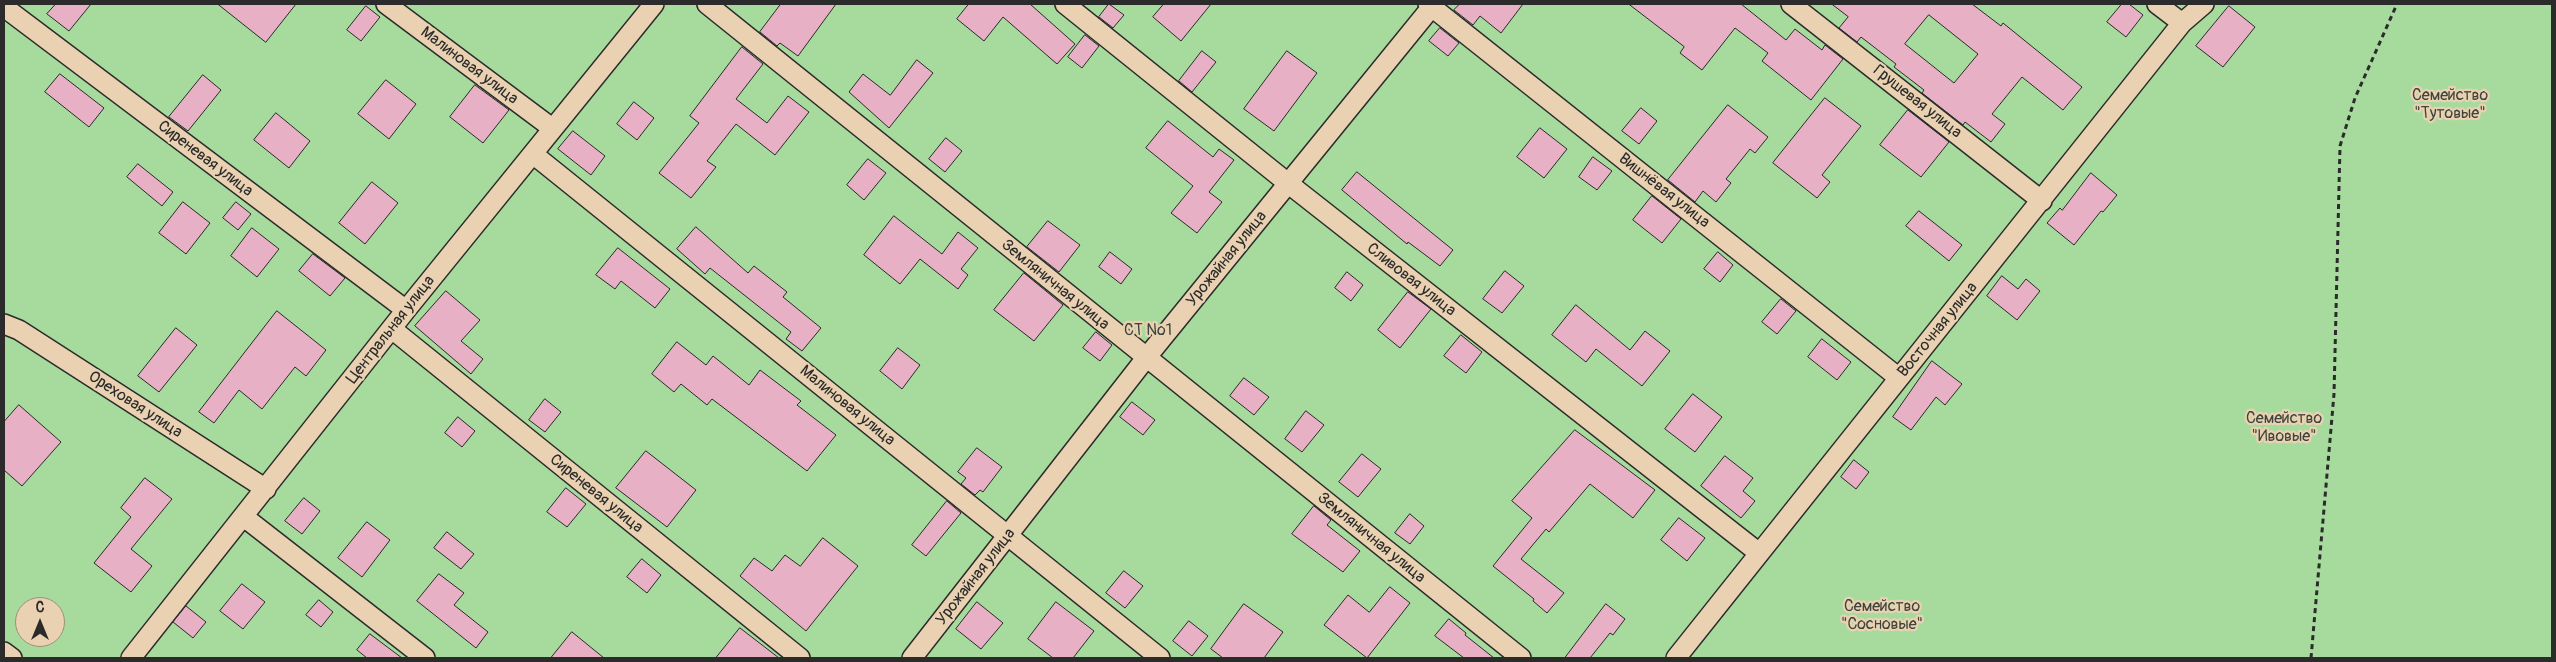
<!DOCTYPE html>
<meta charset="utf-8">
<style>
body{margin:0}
#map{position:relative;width:2556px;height:662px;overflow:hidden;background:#e9cab5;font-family:Pangolin,sans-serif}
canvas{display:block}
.frame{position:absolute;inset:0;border:5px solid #2b2b2b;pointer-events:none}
.north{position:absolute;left:15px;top:597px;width:50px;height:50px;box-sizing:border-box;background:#e9d1b1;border:1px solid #9d8f7b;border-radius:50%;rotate:0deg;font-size:14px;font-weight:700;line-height:20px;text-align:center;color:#2b2b2b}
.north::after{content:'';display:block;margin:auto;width:18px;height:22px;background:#2b2b2b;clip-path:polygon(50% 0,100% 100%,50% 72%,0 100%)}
</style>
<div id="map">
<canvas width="2556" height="662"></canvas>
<div class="frame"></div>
<div class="north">С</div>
</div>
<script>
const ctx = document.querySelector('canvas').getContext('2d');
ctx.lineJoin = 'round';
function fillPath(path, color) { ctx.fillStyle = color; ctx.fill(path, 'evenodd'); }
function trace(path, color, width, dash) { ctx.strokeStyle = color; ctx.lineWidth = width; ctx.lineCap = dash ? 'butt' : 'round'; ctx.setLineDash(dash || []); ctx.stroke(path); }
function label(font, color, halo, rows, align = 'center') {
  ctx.font = font + ' Pangolin,sans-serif'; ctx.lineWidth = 4.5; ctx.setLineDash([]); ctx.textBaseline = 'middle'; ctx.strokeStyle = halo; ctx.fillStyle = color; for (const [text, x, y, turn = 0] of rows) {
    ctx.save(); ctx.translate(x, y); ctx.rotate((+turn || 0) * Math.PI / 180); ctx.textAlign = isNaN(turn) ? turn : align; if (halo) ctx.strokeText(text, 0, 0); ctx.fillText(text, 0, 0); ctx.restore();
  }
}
fillPath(new Path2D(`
 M4,4H2552V658H4ZM25,607H55V637H25Z`), '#a6db9d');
const building = new Path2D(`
 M56,4H91L69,31L47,14Z
 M218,4H296L266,42Z
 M781,4H836L798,56L780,43L777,46L760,32Z
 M969,4H1030L1075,44L1057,64L1003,17L984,41L957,19Z
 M1109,4L1124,15L1113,28L1099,17Z
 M1164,4H1211L1181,41L1153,17Z
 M1460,4H1523L1501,33L1480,16L1473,25L1454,10Z
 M1629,4H1741L1786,40L1795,29L1822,50L1825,45L1843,59L1811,100L1762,61L1768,53L1735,28L1702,70L1680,53L1684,47Z
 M1832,4H1972L2001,26L2003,23L2082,87L2063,110L2022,77L1992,114L2005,124L1991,142L1965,122L1963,125L1922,93L1924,90L1894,67L1896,64L1861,37L1857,42L1839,28L1848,17ZM1929,15L1978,54L1954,83L1905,44Z
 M2122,4H2129L2143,15L2126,37L2107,22Z
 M366,6L380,17L361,41L347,30Z
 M2229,6L2255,27L2223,67L2196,46Z
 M1440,28L1459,43L1448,56L1429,41Z
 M1085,35L1099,46L1082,68L1068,57Z
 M742,47L763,64L736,99L767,123L788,96L809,112L775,155L736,124L707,161L716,167L691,198L659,173L699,123L690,116Z
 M1202,51L1216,62L1192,92L1179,81Z
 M1287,51L1317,73L1274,131L1244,109Z
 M917,60L933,73L889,128L849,92L863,74L890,95Z
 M60,74L104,108L89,127L45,92Z
 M203,75L221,90L188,131L169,117Z
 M386,80L416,104L389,139L358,114Z
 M475,85L509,110L483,143L450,117Z
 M1825,98L1861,126L1822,175L1830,182L1817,198L1773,163Z
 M634,102L654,118L637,140L617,124Z
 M1728,105L1768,137L1755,153L1750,149L1726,179L1731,183L1716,202L1703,191L1695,202L1668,180Z
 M1641,108L1657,121L1639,144L1622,131Z
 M1908,110L1949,142L1921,177L1880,145Z
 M276,113L310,141L289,168L254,140Z
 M1168,121L1213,157L1219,149L1234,160L1209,192L1222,202L1197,233L1171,213L1193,186L1146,148Z
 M1540,128L1567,149L1544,178L1517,157Z
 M573,131L605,156L591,175L558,149Z
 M946,138L962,151L945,172L929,159Z
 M1593,157L1612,171L1597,190L1579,177Z
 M868,159L886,173L864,200L847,185Z
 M138,164L173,192L162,206L127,177Z
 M1357,172L1453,250L1440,266L1408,242L1407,244L1342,190Z
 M2091,173L2117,195L2103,212L2101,211L2074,245L2047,223L2060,208L2062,210Z
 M372,182L398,203L365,244L339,223Z
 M1652,196L1681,219L1662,243L1633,220Z
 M183,202L210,223L186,254L159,233Z
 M236,202L251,214L238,230L223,218Z
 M1919,211L1962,245L1949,261L1906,226Z
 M894,216L942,254L958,232L978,248L961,269L968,275L958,289L920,259L900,284L864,255Z
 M1048,221L1080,245L1059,272L1027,247Z
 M696,227L748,273L754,266L787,292L783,297L821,328L802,351L786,339L791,332L710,268L705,274L677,249Z
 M252,228L279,249L257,277L231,256Z
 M618,248L670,289L655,308L621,281L615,289L596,275Z
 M1110,252L1132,269L1121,284L1099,267Z
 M1718,252L1733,265L1720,282L1704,269Z
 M313,254L345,278L330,296L299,271Z
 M1505,271L1524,286L1502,313L1483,299Z
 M1347,272L1363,285L1351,301L1335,288Z
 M1024,273L1063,305L1034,341L994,310Z
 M2002,276L2018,289L2026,279L2040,291L2017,320L1987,296Z
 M446,291L480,320L461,341L483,359L471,374L415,326Z
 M1408,292L1431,309L1400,348L1378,330Z
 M1781,299L1796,311L1777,334L1762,322Z
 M1576,305L1630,350L1645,331L1670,351L1642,386L1596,349L1586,362L1552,335Z
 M277,311L326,350L306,376L295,367L262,409L239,390L214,423L199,412Z
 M176,328L197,345L159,392L138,376Z
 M1096,332L1112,345L1100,361L1083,348Z
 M1461,335L1482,352L1466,373L1444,356Z
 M1822,339L1851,362L1837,380L1808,357Z
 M677,342L706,365L713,356L749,385L760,370L801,401L797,405L836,435L807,471L712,399L707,405L681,384L674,392L652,374Z
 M898,348L920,365L902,389L880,371Z
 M1932,361L1962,384L1945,405L1936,397L1911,430L1893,417Z
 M1244,378L1269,397L1254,415L1230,396Z
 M1693,394L1722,417L1695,452L1665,429Z
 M545,399L561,412L545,432L529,420Z
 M1132,402L1155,420L1143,435L1120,417Z
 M19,405L61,442L22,486L4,470V422Z
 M1306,411L1324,425L1302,452L1285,439Z
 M458,417L475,431L462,447L445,433Z
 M1575,430L1655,490L1633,518L1590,484L1549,532L1546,529L1521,559L1564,593L1547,613L1533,601L1534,599L1493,566L1532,518L1512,501Z
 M977,448L1002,467L983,492L980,490L975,495L961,484L966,478L958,472Z
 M646,451L696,490L667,527L616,488Z
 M1362,454L1381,469L1358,497L1339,482Z
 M1725,456L1753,478L1743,491L1755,501L1741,518L1701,486Z
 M1854,460L1869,472L1856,489L1841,477Z
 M145,478L172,499L131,549L152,566L131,592L94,563L131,517L121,508Z
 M566,488L586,504L567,527L547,512Z
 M304,498L320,511L302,534L285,521Z
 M947,501L961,513L926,556L912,545Z
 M1314,506L1331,520L1327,525L1360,551L1343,572L1292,534Z
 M1410,514L1424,526L1410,544L1395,533Z
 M1679,518L1705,538L1687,561L1661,540Z
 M367,522L390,540L362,577L338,558Z
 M447,532L474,554L461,569L434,548Z
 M823,538L858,566L806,631L740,576L754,558L772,571L785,555L800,566Z
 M642,559L661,575L647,593L627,577Z
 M1124,571L1143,586L1125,608L1106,593Z
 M439,574L464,593L454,605L488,632L476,648L417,601Z
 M242,584L265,602L243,629L220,611Z
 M1390,587L1410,603L1367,658L1324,625L1348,595L1369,612Z
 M319,600L333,612L321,627L306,615Z
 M977,602L1003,623L981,649L956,629Z
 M1056,602L1094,631L1073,658H1053L1028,639Z
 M1244,604L1283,632L1264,658H1223L1211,649Z
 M1606,604L1625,619L1613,635L1610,633L1590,658H1565Z
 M186,606L206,622L193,638L173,622Z
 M1449,619L1466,633L1465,635L1494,658H1464L1435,636Z
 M1189,621L1208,636L1192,656L1173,641Z
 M740,628L779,658H716Z
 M572,632L604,658H551Z
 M370,634L402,658H367L357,650Z`);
fillPath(building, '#e7b0c5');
trace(building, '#2b2b2b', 1);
const minor = new Path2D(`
 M386,4L552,128
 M707,4L1521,658
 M1065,4L1289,184L1759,553
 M1428,4L1899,378
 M1791,4L2042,201
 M2157,4L2182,23
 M4,7L406,310
 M533,154L1160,658
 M4,324L19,330L266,489
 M392,329L800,658
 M244,517L425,658
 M4,652L12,658
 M131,658L406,310L654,4
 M912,658L1146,358L1434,4
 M1676,658L2182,23L2204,4`);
trace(minor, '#2b2b2b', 22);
trace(new Path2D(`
 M2311,658L2334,394L2340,146L2355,98L2397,4`), '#2b2b2b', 3, [5, 4]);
trace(minor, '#e9d1b1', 19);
label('16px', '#2b2b2b', '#e9d1b1', [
 ["Малиновая улица",469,66,37],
 ["Грушевая улица",1917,102,38],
 ["Сиреневая улица",205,159,37],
 ["Вишнёвая улица",1664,191,38],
 ["Урожайная улица",1227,259,-51],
 ["Сливовая улица",1411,280,38],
 ["Земляничная улица",1055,285,39],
 ["Центральная улица",391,330,-52],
 ["Восточная улица",1938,330,-51],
 ["Ореховая улица",135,405,33],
 ["Малиновая улица",847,406,39],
 ["Сиреневая улица",596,494,39],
 ["Земляничная улица",1371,538,39],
 ["Урожайная улица",976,577,-52]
]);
label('16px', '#3d453c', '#e9d1b1', [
 ["Семейство",2450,96],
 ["\"Тутовые\"",2450,114],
 ["СТ №1",1148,331],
 ["Семейство",2284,419],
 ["\"Ивовые\"",2284,437],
 ["Семейство",1882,607],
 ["\"Сосновые\"",1882,625]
]);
</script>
